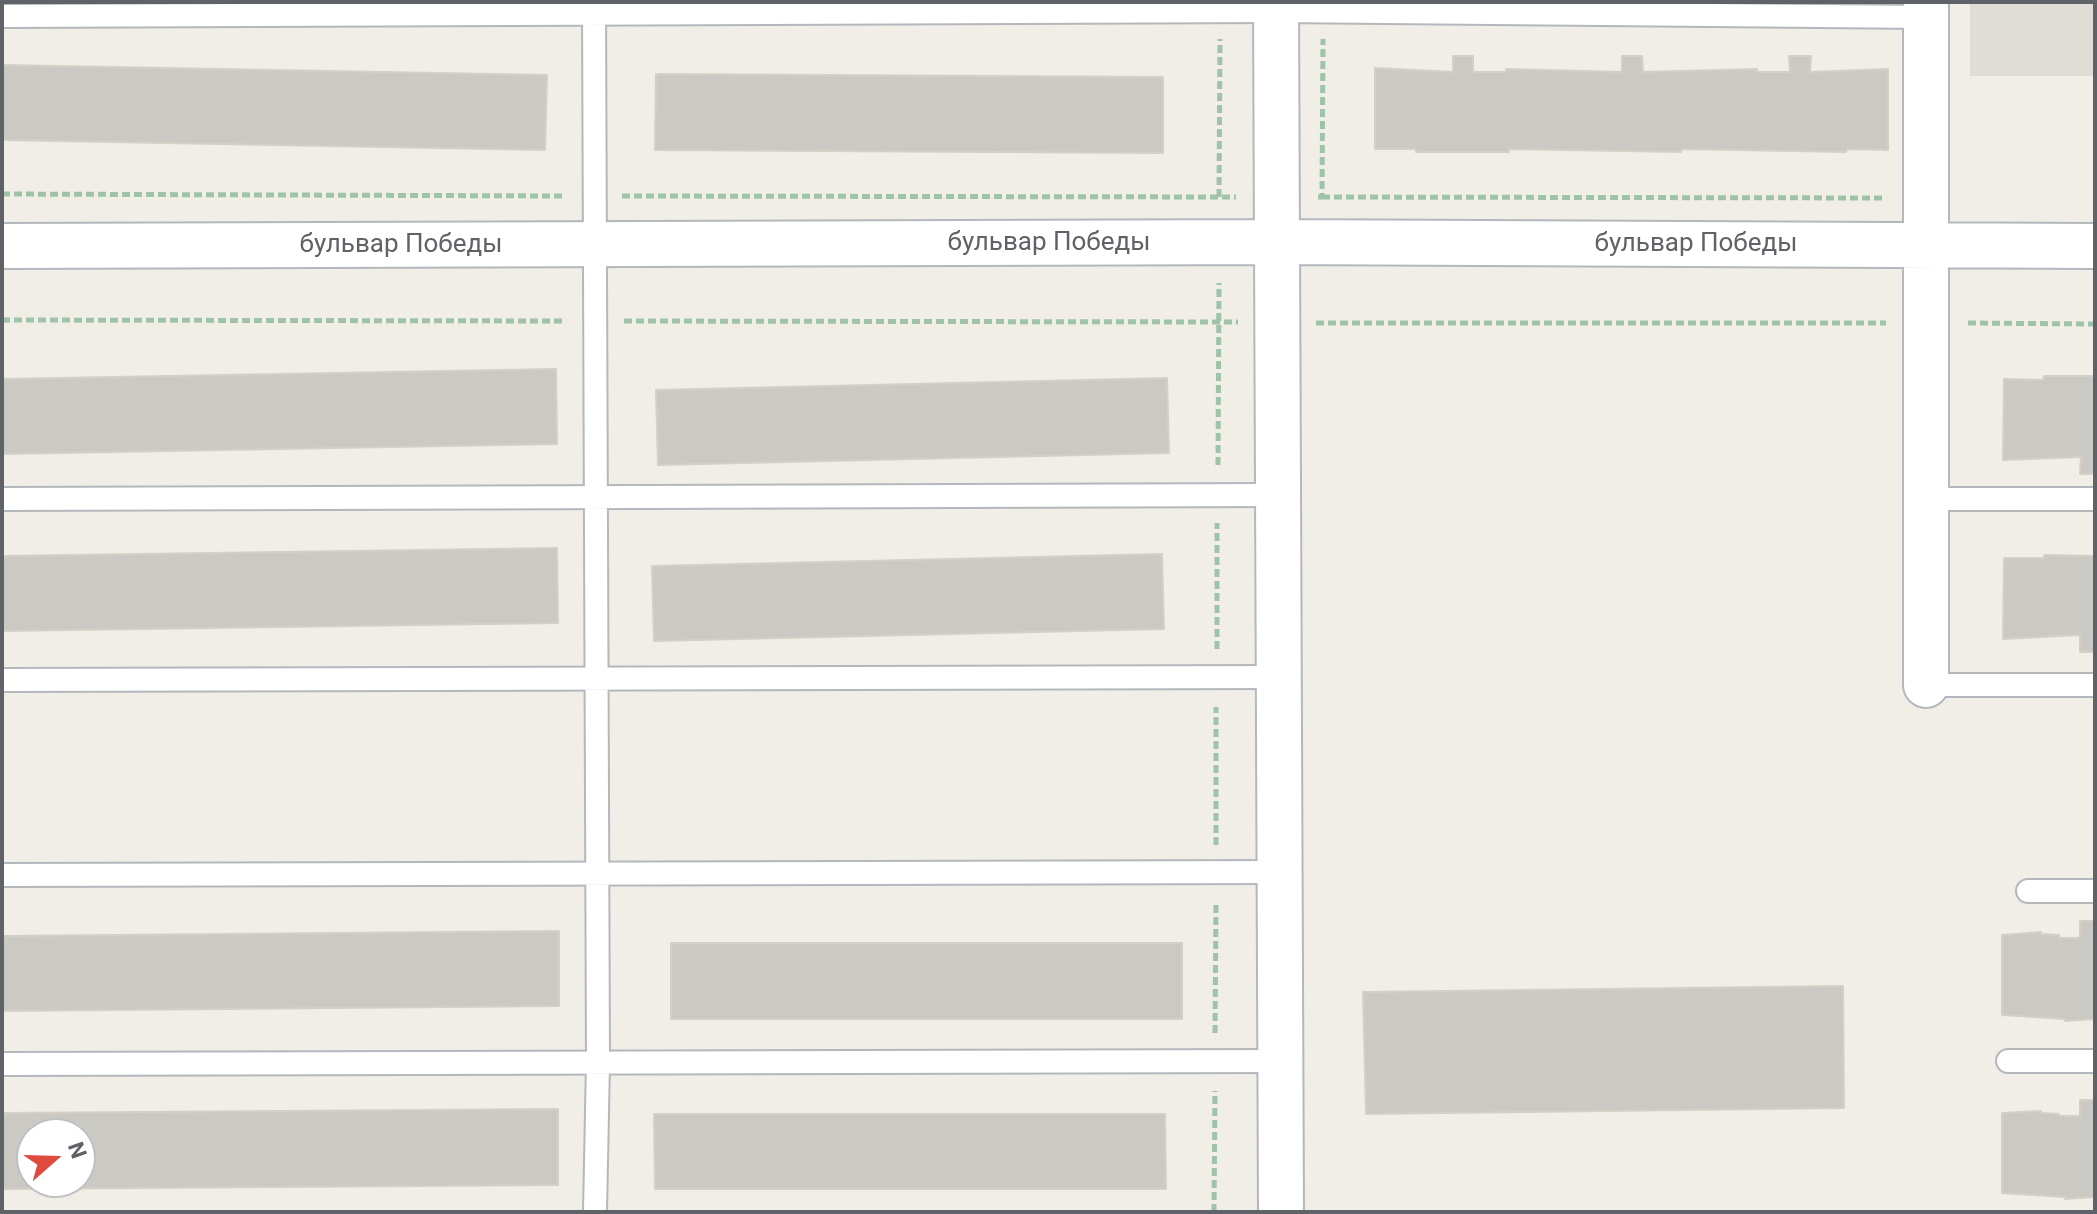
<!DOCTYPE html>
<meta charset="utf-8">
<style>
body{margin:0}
#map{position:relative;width:2097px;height:1214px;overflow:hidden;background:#f0eee7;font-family:Roboto,sans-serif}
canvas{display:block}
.frame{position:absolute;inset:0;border:4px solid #5f6266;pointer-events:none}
.north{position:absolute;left:16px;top:1118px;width:80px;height:80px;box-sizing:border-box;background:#fff;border:2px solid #bfc0c2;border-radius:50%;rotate:70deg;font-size:22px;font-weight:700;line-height:32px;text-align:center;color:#5f6266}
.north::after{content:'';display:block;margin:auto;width:28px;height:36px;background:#de4a3e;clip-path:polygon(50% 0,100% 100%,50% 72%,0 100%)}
</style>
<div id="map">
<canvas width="2097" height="1214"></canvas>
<div class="frame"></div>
<div class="north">N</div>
</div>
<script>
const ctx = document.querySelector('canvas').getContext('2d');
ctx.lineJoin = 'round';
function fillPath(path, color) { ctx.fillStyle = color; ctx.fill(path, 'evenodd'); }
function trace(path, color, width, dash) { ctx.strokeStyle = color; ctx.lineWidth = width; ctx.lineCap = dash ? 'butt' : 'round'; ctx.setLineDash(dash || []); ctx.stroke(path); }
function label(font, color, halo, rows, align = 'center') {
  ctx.font = font + ' Roboto,sans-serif'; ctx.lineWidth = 8; ctx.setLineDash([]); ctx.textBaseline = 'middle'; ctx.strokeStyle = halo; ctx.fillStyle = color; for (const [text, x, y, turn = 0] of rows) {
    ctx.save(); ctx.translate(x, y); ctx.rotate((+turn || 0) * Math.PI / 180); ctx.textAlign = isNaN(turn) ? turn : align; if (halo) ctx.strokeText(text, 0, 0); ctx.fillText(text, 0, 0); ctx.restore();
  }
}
fillPath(new Path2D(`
 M1970,2H2095V76H1970Z`), '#dfddd5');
const building = new Path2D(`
 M1453,56H1473V72H1506V69L1622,72V56H1642L1643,72L1757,69V72H1790L1789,56H1811L1810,72L1888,69V150L1847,149L1846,152L1682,149L1681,152L1509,149V152H1416V149H1375V68L1453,72Z
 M2,65L547,75L545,150L2,140Z
 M656,74L1163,77V153L655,150Z
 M556,369L557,444L2,454V379Z
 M2044,376H2095V474H2080L2081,457L2003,460L2004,379L2043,380Z
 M1167,378L1169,453L658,465L656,390Z
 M557,548L558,623L2,631V556Z
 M1162,554L1164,629L654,641L652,566Z
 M2044,555L2095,556V652H2080V635L2003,639L2004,558H2044Z
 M2080,921H2095V1019L2065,1021V1019L2002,1015V935L2041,932V934L2059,935V938H2080Z
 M559,931V1006L2,1011V936Z
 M671,943H1182V1019H671Z
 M1843,986L1844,1108L1366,1114L1363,992Z
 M2080,1100H2095V1197L2065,1199V1197L2002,1193V1113L2041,1111V1113L2059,1114V1116H2080Z
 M558,1109V1185L2,1189V1113ZM32,1134H80V1182H32Z
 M654,1114H1165L1166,1189H655Z`);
fillPath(building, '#cbc9c4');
trace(building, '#d4d0c6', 2);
const lane = new Path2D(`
 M594,2L598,1063L595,1212
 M2,16L1276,11L1926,17
 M2,499L1278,495
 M1926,499H2095
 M2,680L1279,677
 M1926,685H2095
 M2,875L1280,872
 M2028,891H2095
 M2008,1061H2095
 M2,1064L1280,1061`);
const street = new Path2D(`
 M1276,2L1281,1212
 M2,246L1278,242L2095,246
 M1926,685V2`);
trace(lane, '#b4b7bb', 26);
trace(street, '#b4b7bb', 48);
trace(new Path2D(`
 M2,194L564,196
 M622,196L1236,197
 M1219,197L1220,39
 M1318,197H1322L1323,39
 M1322,197L1885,198
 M2,320L566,321
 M624,321L1238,322
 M1316,323H1886
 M1968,323L2095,324
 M1218,465L1219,283
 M1217,649V523
 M1216,845V707
 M1215,1033L1216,903
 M1214,1212L1215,1091`), '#9ec3a8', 5, [8, 4]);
trace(lane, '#fff', 22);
trace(street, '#fff', 44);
label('26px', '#5f6266', '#fff', [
 ["бульвар Победы",1049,243],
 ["бульвар Победы",1696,244],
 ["бульвар Победы",401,245]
]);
</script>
